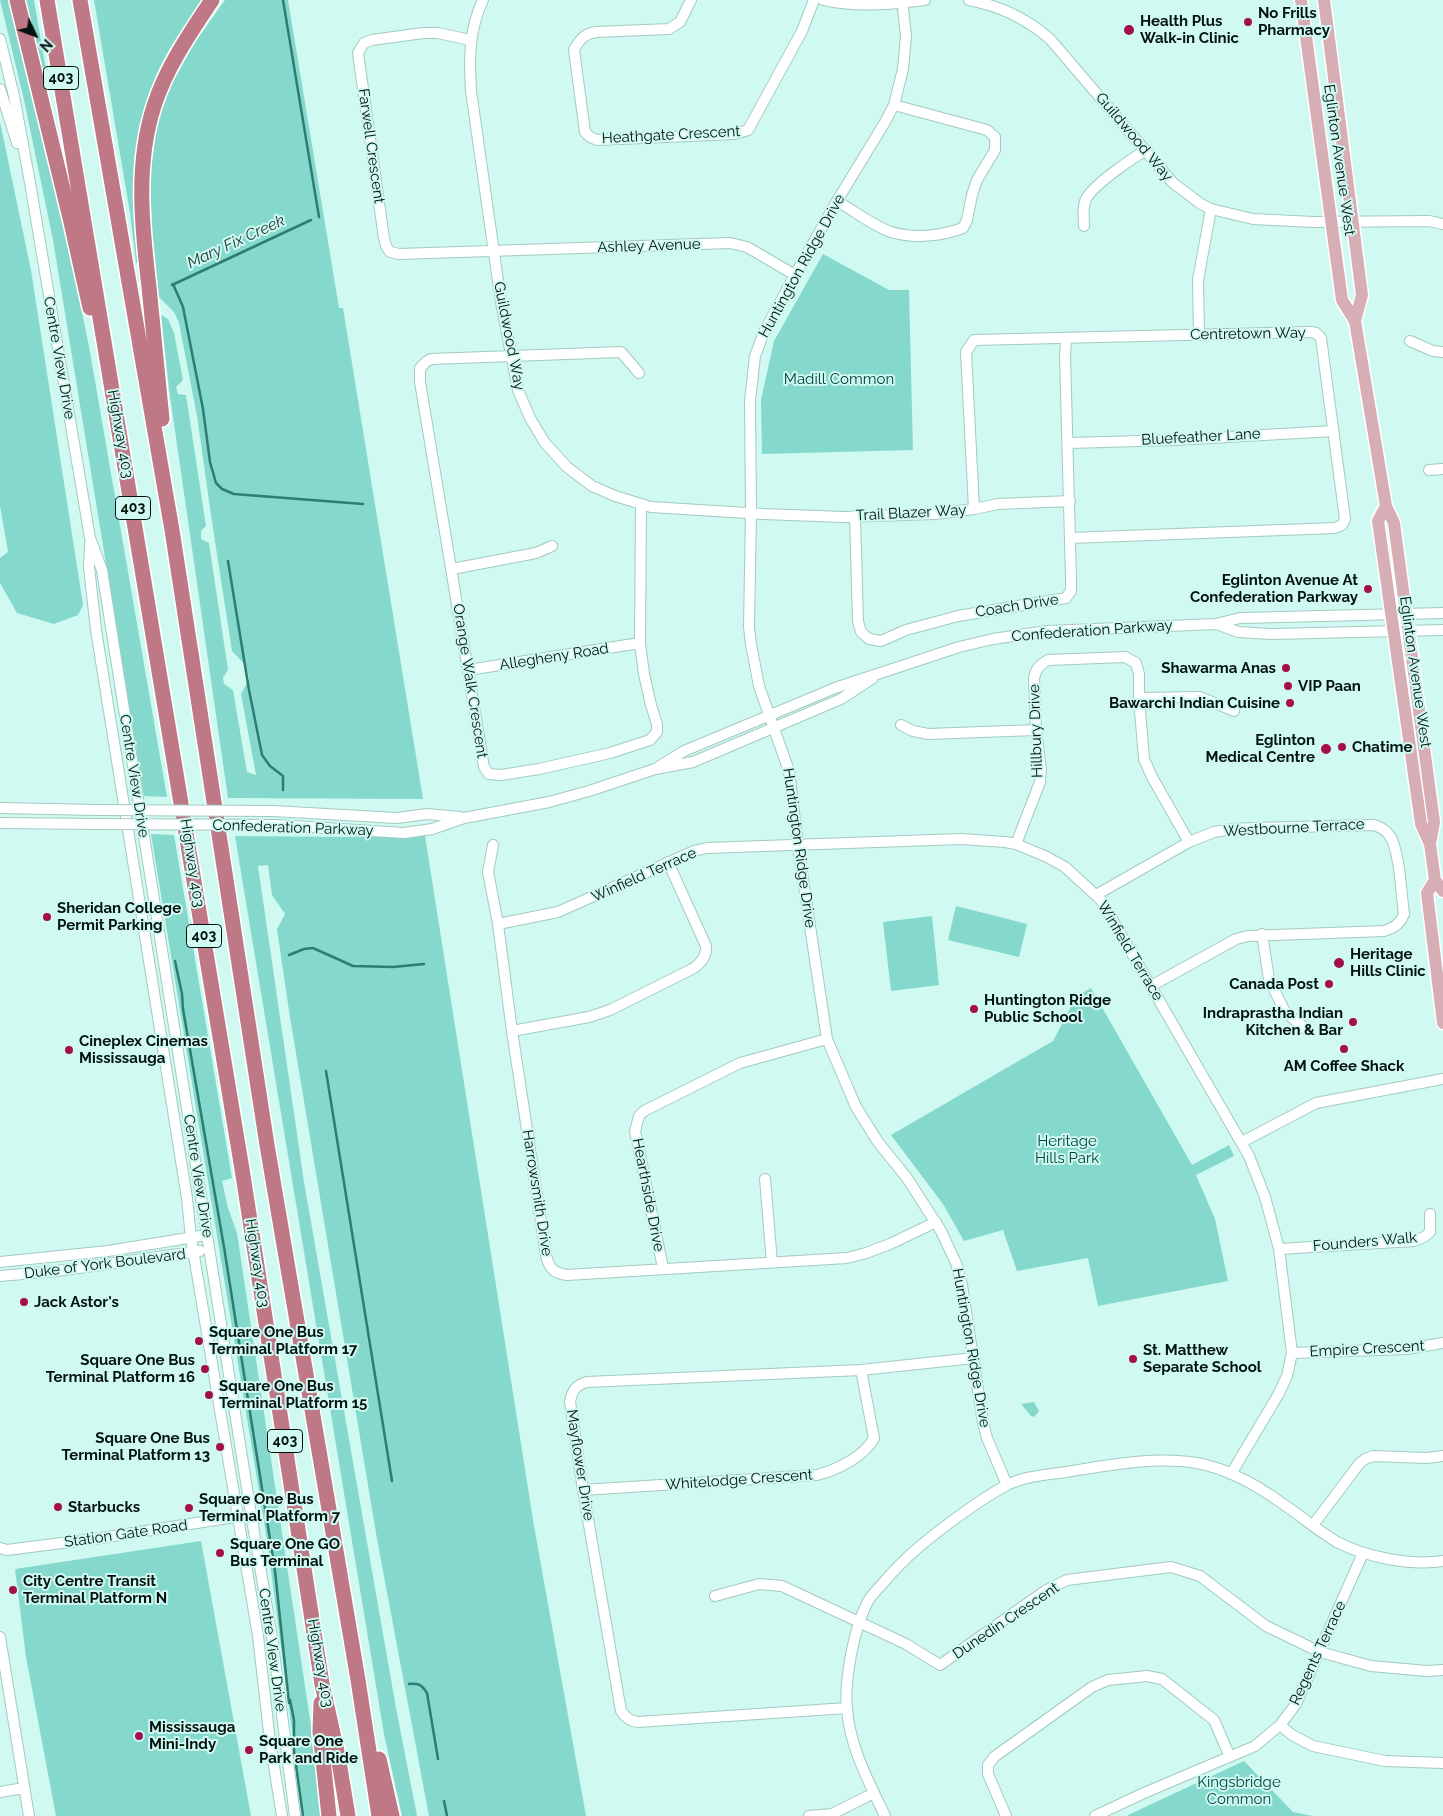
<!DOCTYPE html>
<style>
body{margin:0}
#map{position:relative;width:1443px;height:1816px;overflow:hidden;background:#cff9f1;font-family:Raleway,sans-serif}
canvas{display:block}
.north{position:absolute;left:10px;top:10px;width:50px;height:50px;-webkit-text-stroke:4px #cff9f1;paint-order:stroke;rotate:133deg;font-size:14px;font-weight:700;line-height:20px;text-align:center;color:#041210}
.north::after{content:'';display:block;margin:auto;width:18px;height:22px;background:#041210;clip-path:polygon(50% 0,100% 100%,50% 72%,0 100%)}
</style>
<div id="map">
<canvas width="1443" height="1816"></canvas>
<div class="north">N</div>
</div>
<script>
const ctx = document.querySelector('canvas').getContext('2d');
ctx.lineJoin = 'round';
function fillPath(path, color) { ctx.fillStyle = color; ctx.fill(path, 'evenodd'); }
function trace(path, color, width, dash) { ctx.strokeStyle = color; ctx.lineWidth = width; ctx.lineCap = dash ? 'butt' : 'round'; ctx.setLineDash(dash || []); ctx.stroke(path); }
function label(font, color, halo, rows, align = 'center') {
  ctx.font = font + ' Raleway,sans-serif'; ctx.lineWidth = 4; ctx.setLineDash([]); ctx.textBaseline = 'middle'; ctx.strokeStyle = halo; ctx.fillStyle = color; for (const [text, x, y, turn = 0] of rows) {
    ctx.save(); ctx.translate(x, y); ctx.rotate((+turn || 0) * Math.PI / 180); ctx.textAlign = isNaN(turn) ? turn : align; if (halo) ctx.strokeText(text, 0, 0); ctx.fillText(text, 0, 0); ctx.restore();
  }
}
fillPath(new Path2D(`
 M0,0H11L62,212L90,352L167,797L144,796L53,240L24,100Z
 M22,0H34L47,75L41,76Z
 M94,0H202C186,25 166,50 155,79C130,143 132,196 140,263H136L130,213Z
 M225,0H288L339,308H343L423,799L228,798L169,389L161,315L168,319L174,333L183,380L176,387L178,394L186,395L206,526L201,531V539L209,543L228,670L223,678L224,684L233,690L247,772L256,775L241,694L249,679L246,666L232,651L212,522L197,416L179,323L174,312L159,297L152,230L150,176L157,123L171,85L195,42Z
 M0,122L31,270L83,605L78,615L54,624L17,613L0,583V558L8,552L0,506Z
 M823,254L889,290H909L913,450L762,454L761,400L774,341Z
 M420,832L425,836L534,1526L586,1816H429L377,1539L289,1011L277,929L285,914L272,895L268,865L258,866L304,1182L396,1708L417,1816H402L384,1734L235,836L352,837Z
 M151,834L174,835L232,1178L222,1181L228,1208L237,1233L314,1746L321,1816H303L267,1540Z
 M956,906L1027,924L1019,957L948,940Z
 M932,916L939,985L891,991L883,922Z
 M1091,988L1192,1165L1229,1145L1234,1156L1196,1175L1215,1219L1228,1281L1098,1306L1088,1258L1017,1271L1003,1230L964,1241L943,1204L891,1135L1053,1041L1076,997Z
 M1034,1402L1039,1411L1034,1417L1031,1416L1021,1404Z
 M201,1541L251,1816H56L26,1657L15,1569Z
 M1244,1761L1293,1812L1313,1816H1128V1815Z`), '#85d9cc');
trace(new Path2D(`
 M283,0L319,217
 M173,284L183,307L203,409L210,462L216,483L222,489L234,494L363,504
 M172,285L311,220
 M228,561L249,690L262,755L270,766L283,776V790
 M289,955L304,949L313,948L353,966L393,967L424,964
 M175,961L182,994L183,1009L224,1247L275,1571L289,1703
 M326,1071L392,1481
 M409,1684C419,1683 422,1685 427,1693L438,1759
 M290,1700L294,1720V1751L303,1816
 M444,1801L447,1816`), '#2d7d72', 2.5);
const minor = new Path2D(`
 M483,0C469,29 469,60 471,91L501,302L518,390L530,418L545,443L567,467L592,486L615,496L651,507L763,514L844,517L935,514L974,509L998,504L1070,501
 M691,0L680,22L669,29L596,32C584,34 580,39 574,50L585,132L590,137L597,140L735,134L748,130L802,31L814,0
 M823,0C857,8 891,4 925,0
 M902,0L906,36L903,69L894,105L885,122L837,201L795,275L764,332L755,356L750,401L751,512L749,627L751,644L759,686L789,771L799,853L827,1039L856,1107L878,1142L907,1178L941,1231L956,1263L962,1285L983,1423L987,1438L1007,1485
 M969,0C1001,6 1026,18 1050,39L1173,183L1201,204L1211,209L1253,219L1314,222L1429,221L1443,224
 M0,39L14,96L29,177L90,538L102,570L251,1514L272,1637L295,1816
 M470,40L438,33H423L372,40L364,43L358,53L384,238L386,246L390,252L399,254L730,243L747,247L795,275
 M0,89L17,143
 M837,201C853,210 873,226 891,232C914,239 941,236 963,228L967,220L972,195L977,180L995,150V137L987,130L894,105
 M1084,226C1084,217 1082,207 1086,199C1093,185 1130,160 1144,151
 M1199,335L1198,280L1211,209
 M1410,341L1433,351L1443,352
 M639,373L621,352L431,359L426,362L420,368V382L484,767L489,774L501,775L539,769L610,753L650,740L657,732V724L651,705L644,674L640,643L641,504
 M1069,443L1176,440L1333,431
 M1429,470L1443,469
 M974,509L966,352L974,340L1311,332L1316,333L1321,338L1345,519L1342,525L1335,528L1070,538
 M855,516L858,621L861,632L869,639L881,641L906,630L958,616L1066,598L1071,591V578L1065,355L1066,339
 M90,544L89,567L96,630L187,1198L191,1238L258,1636L270,1741L282,1816
 M452,569L536,553L552,546
 M1217,624L1238,632L1271,634L1443,630
 M468,670L640,643
 M1139,698L1200,697L1234,711
 M901,725L913,731L928,734L1036,730
 M655,769L684,751L835,688L959,647L993,639L1047,631L1216,624L1240,618L1443,613
 M0,808L98,810
 M273,811L397,818L427,814L460,817
 M0,823L100,824
 M277,825L404,833L432,829L464,818L549,802L589,791L655,769L693,762L841,699L873,678
 M1016,844L1040,782L1041,769L1036,730L1034,678C1036,668 1040,665 1048,660L1125,657L1136,663L1139,674V698L1144,759L1152,777L1189,842
 M493,845L488,872L498,924L512,1031L546,1255C549,1269 554,1273 567,1275L847,1258L866,1253L890,1244L936,1222
 M1096,895L1189,842L1214,832L1232,829L1254,828L1374,825C1380,827 1386,830 1390,836C1400,852 1401,894 1404,914C1400,924 1394,928 1384,931L1248,936L1236,939L1151,986
 M498,924L558,912L694,851L707,848L961,839L1005,842L1016,844L1047,857L1065,867L1101,900L1249,1156L1265,1197L1279,1249L1292,1353L1287,1376L1278,1395L1231,1474
 M1262,934L1269,979L1285,1012L1306,1029
 M512,1031L589,1017L610,1010L694,968C701,963 707,956 706,946L668,862
 M1242,1142L1316,1103L1443,1079
 M765,1179L772,1263
 M1279,1249L1414,1241L1424,1237L1430,1232V1214
 M0,1262L108,1251L207,1235
 M663,1268L635,1131L639,1116L644,1111L740,1063L827,1039
 M0,1276L57,1271L200,1251
 M1292,1353L1407,1349L1443,1343
 M583,1490L817,1475C837,1470 865,1456 874,1438L861,1370
 M1313,1525L1359,1464L1365,1459L1373,1456L1427,1458L1443,1456
 M0,1548L7,1550L101,1538L241,1516
 M715,1596L759,1584L782,1586L906,1644L940,1665L1045,1591L1067,1580L1171,1567L1200,1576L1266,1626L1320,1652L1371,1666L1427,1671L1443,1670
 M0,1637L29,1816
 M847,1708L638,1722C630,1721 626,1718 621,1711L583,1490L570,1402C572,1390 576,1385 587,1382L861,1370L974,1358
 M1280,1725L1292,1735L1313,1746L1385,1761L1443,1763
 M0,1792L24,1788
 M809,1816L832,1814L874,1793
 M885,1816C869,1782 850,1748 847,1709C844,1680 854,1629 867,1603C871,1595 878,1589 884,1582C907,1555 930,1537 959,1516C974,1505 990,1494 1007,1485C1025,1476 1046,1475 1066,1472C1109,1465 1154,1456 1197,1463C1229,1469 1257,1485 1283,1504C1301,1516 1318,1531 1337,1542C1366,1557 1410,1566 1443,1561
 M1006,1816L988,1774V1765L994,1757L1092,1687L1108,1680L1147,1676L1162,1679L1214,1720L1230,1757
 M1095,1816L1144,1793L1255,1746L1280,1725L1296,1704L1363,1553`);
const major = new Path2D(`
 M1301,0L1342,300L1355,321L1386,506L1394,523L1434,822L1430,844
 M1324,0L1362,295L1355,321
 M1386,506L1378,521L1421,824L1430,844L1435,880L1443,891
 M1435,880L1427,893L1443,1023`);
const highway = new Path2D(`
 M17,0L71,222L90,308
 M47,0L242,1169L322,1684L338,1756L348,1816
 M80,0L172,530L267,1145L358,1680L379,1816
 M162,419C158,375 153,331 149,287C142,227 135,165 154,106C166,68 190,33 212,0
 M321,1703L320,1732L329,1816
 M379,1759L392,1816`);
trace(minor, '#a2cac3', 12);
trace(major, '#fff', 15);
trace(highway, '#fff', 18);
trace(minor, '#fff', 10);
trace(major, '#d8aeb6', 12);
trace(highway, '#be7886', 15);
const minorBridge = new Path2D(`
 M98,810L273,811
 M100,824L277,825`);
trace(minorBridge, '#a2cac3', 12, []);
trace(minorBridge, '#fff', 10);
for (const [x, y, r, color] of [
 [1248,22,5,"#a40e4a"],
 [1129,30,6,"#a40e4a"],
 [1368,589,5,"#a40e4a"],
 [1286,668,5,"#a40e4a"],
 [1288,686,5,"#a40e4a"],
 [1290,703,5,"#a40e4a"],
 [1342,747,5,"#a40e4a"],
 [1326,749,6,"#a40e4a"],
 [47,917,5,"#a40e4a"],
 [1339,963,6,"#a40e4a"],
 [1329,984,5,"#a40e4a"],
 [974,1009,5,"#a40e4a"],
 [1353,1022,5,"#a40e4a"],
 [1344,1049,5,"#a40e4a"],
 [69,1050,5,"#a40e4a"],
 [24,1302,5,"#a40e4a"],
 [199,1341,5,"#a40e4a"],
 [1133,1359,5,"#a40e4a"],
 [205,1369,5,"#a40e4a"],
 [209,1395,5,"#a40e4a"],
 [220,1447,5,"#a40e4a"],
 [58,1507,5,"#a40e4a"],
 [189,1508,5,"#a40e4a"],
 [220,1553,5,"#a40e4a"],
 [13,1590,5,"#a40e4a"],
 [139,1736,5,"#a40e4a"],
 [249,1750,5,"#a40e4a"]
]) { const dot = new Path2D(); dot.arc(x, y, r, 0, 2 * Math.PI); ctx.fillStyle = color; ctx.fill(dot); trace(dot, '#cff9f1', 2); }
for (const [x, y, w] of [
 [61,78,35],
 [133,508,35],
 [204,936,35],
 [285,1441,35]
]) { const box = new Path2D(); box.roundRect(x - w / 2, y - 11.5, w, 23, 4); ctx.fillStyle = '#cff9f1'; ctx.fill(box); trace(box, '#041210', 1); }
label('bold 14px', '#041210', null, [
 ["403",61,78],
 ["403",133,508],
 ["403",204,936],
 ["403",285,1441]
]);
label('bold 15px', '#041210', '#cff9f1', [
 ["No Frills",1258,13],
 ["Pharmacy",1258,30],
 ["Health Plus",1140,21],
 ["Walk-in Clinic",1140,38],
 ["Eglinton Avenue At",1358,580,"right"],
 ["Confederation Parkway",1358,597,"right"],
 ["Shawarma Anas",1276,668,"right"],
 ["VIP Paan",1298,686],
 ["Bawarchi Indian Cuisine",1280,703,"right"],
 ["Eglinton",1315,740,"right"],
 ["Medical Centre",1315,757,"right"],
 ["Chatime",1352,747],
 ["Sheridan College",57,908],
 ["Permit Parking",57,925],
 ["Heritage",1350,954],
 ["Hills Clinic",1350,971],
 ["Canada Post",1319,984,"right"],
 ["Huntington Ridge",984,1000],
 ["Public School",984,1017],
 ["Indraprastha Indian",1343,1013,"right"],
 ["Kitchen & Bar",1343,1030,"right"],
 ["Cineplex Cinemas",79,1041],
 ["Mississauga",79,1058],
 ["AM Coffee Shack",1344,1066,"center"],
 ["Jack Astor's",34,1302],
 ["Square One Bus",209,1332],
 ["Terminal Platform 17",209,1349],
 ["St. Matthew",1143,1350],
 ["Separate School",1143,1367],
 ["Square One Bus",195,1360,"right"],
 ["Terminal Platform 16",195,1377,"right"],
 ["Square One Bus",219,1386],
 ["Terminal Platform 15",219,1403],
 ["Square One Bus",210,1438,"right"],
 ["Terminal Platform 13",210,1455,"right"],
 ["Square One Bus",199,1499],
 ["Terminal Platform 7",199,1516],
 ["Starbucks",68,1507],
 ["Square One GO",230,1544],
 ["Bus Terminal",230,1561],
 ["City Centre Transit",23,1581],
 ["Terminal Platform N",23,1598],
 ["Mississauga",149,1727],
 ["Mini-Indy",149,1744],
 ["Square One",259,1741],
 ["Park and Ride",259,1758]
], 'left');
label('15px', '#041210', '#cff9f1', [
 ["Heathgate Crescent",671,135,-3],
 ["Guildwood Way",1134,137,50],
 ["Farwell Crescent",371,146,82],
 ["Eglinton Avenue West",1339,160,82],
 ["Ashley Avenue",649,246,-2],
 ["Huntington Ridge Drive",802,266,-61],
 ["Centretown Way",1248,334,-1],
 ["Guildwood Way",509,336,79],
 ["Centre View Drive",59,358,80],
 ["Highway 403",120,434,80],
 ["Bluefeather Lane",1201,437,-3],
 ["Trail Blazer Way",911,513,-3],
 ["Coach Drive",1017,606,-9],
 ["Confederation Parkway",1092,631,-4],
 ["Allegheny Road",554,657,-9],
 ["Eglinton Avenue West",1415,672,82],
 ["Orange Walk Crescent",470,681,81],
 ["Hillbury Drive",1036,731,-92],
 ["Centre View Drive",134,776,81],
 ["Confederation Parkway",293,828,2],
 ["Westbourne Terrace",1294,828,-3],
 ["Huntington Ridge Drive",799,848,82],
 ["Highway 403",192,863,81],
 ["Winfield Terrace",644,875,-24],
 ["Winfield Terrace",1130,951,59],
 ["Centre View Drive",198,1176,81],
 ["Harrowsmith Drive",537,1193,81],
 ["Hearthside Drive",648,1195,79],
 ["Founders Walk",1365,1242,-5],
 ["Highway 403",257,1263,81],
 ["Duke of York Boulevard",105,1264,-7],
 ["Huntington Ridge Drive",971,1348,80],
 ["Empire Crescent",1367,1349,-3],
 ["Mayflower Drive",580,1465,81],
 ["Whitelodge Crescent",739,1480,-4],
 ["Station Gate Road",126,1534,-8],
 ["Dunedin Crescent",1006,1621,-34],
 ["Centre View Drive",272,1650,82],
 ["Regents Terrace",1318,1653,-65],
 ["Highway 403",320,1663,80]
]);
label('15px', '#00423b', '#cff9f1', [
 ["Madill Common",839,379],
 ["Heritage",1067,1141],
 ["Hills Park",1067,1158],
 ["Kingsbridge",1239,1782],
 ["Common",1239,1799]
]);
label('italic 16px', '#203834', '#cff9f1', [
 ["Mary Fix Creek",236,242,-25]
]);
</script>
